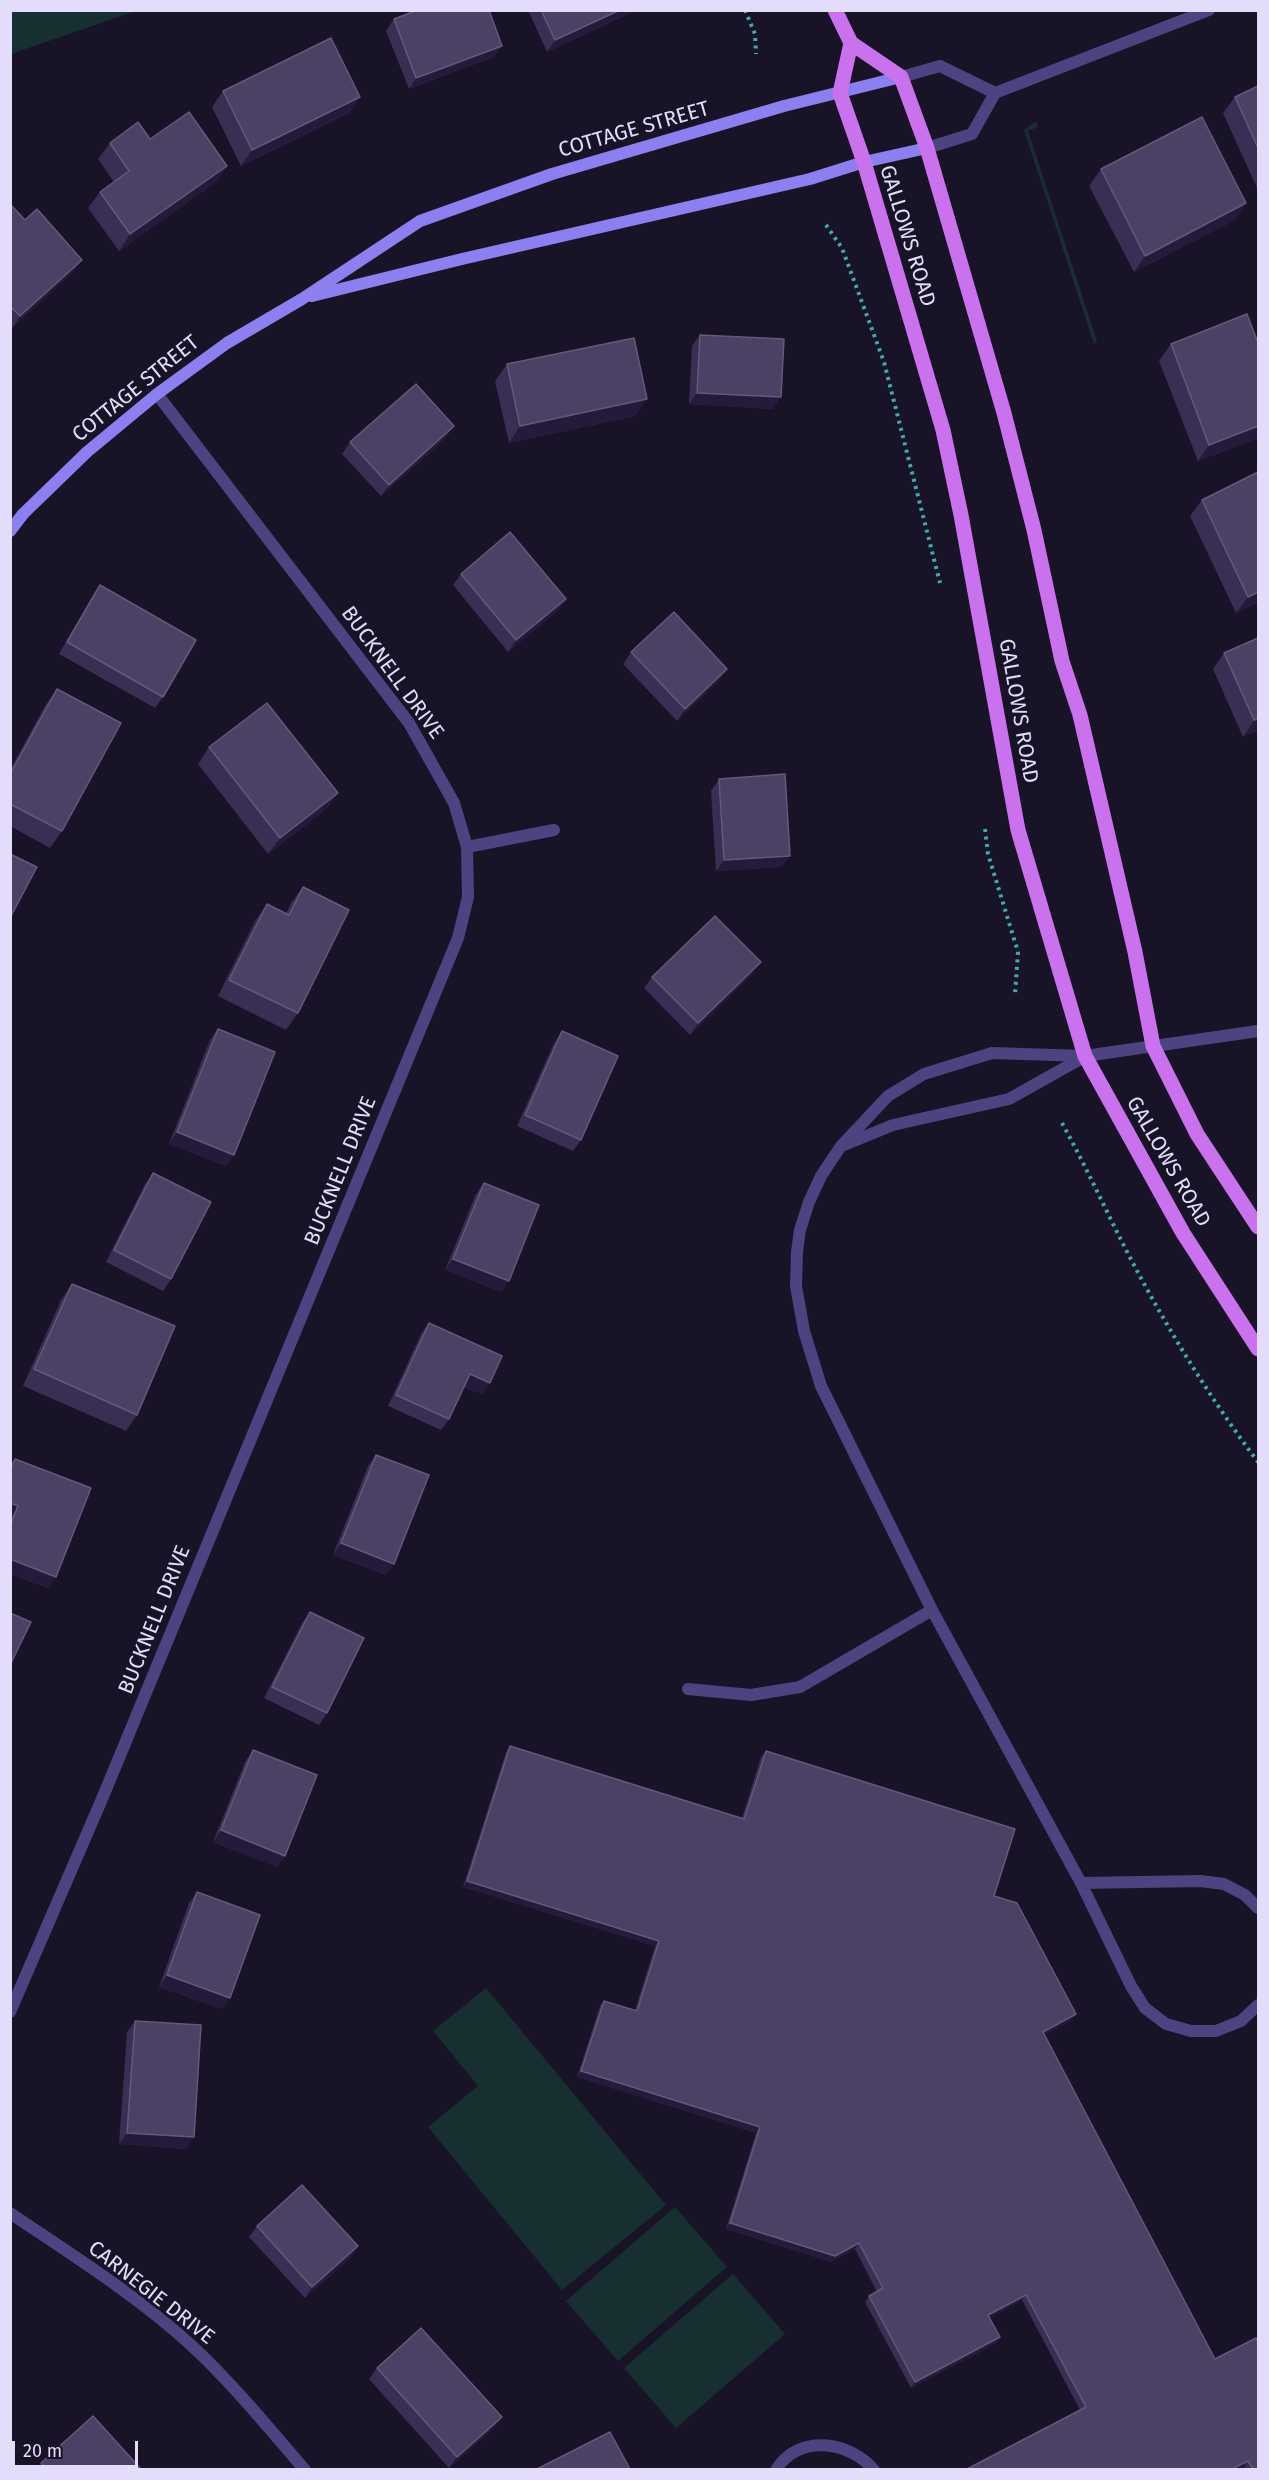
<!DOCTYPE html>
<style>
body{margin:0}
#map{position:relative;width:1269px;height:2480px;overflow:hidden;background:#181327;font-family:"Fira Sans",sans-serif}
canvas{display:block}
.frame{position:absolute;inset:0;border:12px solid #e3ddfb;pointer-events:none}
.scale{position:absolute;left:12px;top:2441px;width:126px;height:27px;box-sizing:border-box;border:3px solid #e3ddfb;border-top:0;padding-left:8px;font-size:18px;line-height:21px;white-space:nowrap;color:#e3ddfb;-webkit-text-stroke:4px #181327;paint-order:stroke}
</style>
<div id="map">
<canvas width="1269" height="2480"></canvas>
<div class="frame"></div>
<div class="scale">20 m</div>
</div>
<script>
const ctx = document.querySelector('canvas').getContext('2d');
ctx.lineJoin = 'round';
function fillPath(path, color) { ctx.fillStyle = color; ctx.fill(path, 'evenodd'); }
function trace(path, color, width, dash) { ctx.strokeStyle = color; ctx.lineWidth = width; ctx.lineCap = dash ? 'butt' : 'round'; ctx.setLineDash(dash || []); ctx.stroke(path); }
function label(font, color, halo, rows, align = 'center') {
  ctx.font = font + ' "Fira Sans",sans-serif'; ctx.lineWidth = 6; ctx.setLineDash([]); ctx.textBaseline = 'middle'; ctx.strokeStyle = halo; ctx.fillStyle = color; for (const [text, x, y, turn = 0] of rows) {
    ctx.save(); ctx.translate(x, y); ctx.rotate((+turn || 0) * Math.PI / 180); ctx.textAlign = isNaN(turn) ? turn : align; if (halo) ctx.strokeText(text, 0, 0); ctx.fillText(text, 0, 0); ctx.restore();
  }
}
fillPath(new Path2D(`
 M11,10H136V11L11,54Z
 M1036,121L1038,127L1028,131L1097,341L1094,344L1024,130Z
 M486,1988L666,2205L562,2290L428,2127L478,2086L433,2031Z
 M675,2207L727,2267L618,2361L566,2301Z
 M733,2274L785,2334L676,2428L624,2368Z`), '#172f30');
trace(new Path2D(`
 M745,10L755,34L756,54
 M826,225L842,248L884,362L940,583
 M985,829L988,854L1018,952L1015,994
 M1062,1123C1088,1170 1109,1218 1134,1265C1170,1333 1212,1401 1258,1462`), '#3fabae', 4, [3, 4.5]);
trace(new Path2D(`
 M844,1145L893,1125L1009,1099L1084,1057
 M688,1689L751,1695L800,1687L932,1610
 M1081,1883L932,1610L821,1386L804,1331L796,1286L797,1252L800,1230L809,1202L821,1176L841,1146L888,1096L924,1074L992,1053L1085,1056
 M1258,1908L1245,1895L1224,1884L1200,1881L1081,1883L1131,1986L1145,2008L1166,2024L1191,2031H1216L1241,2021L1258,2005
 M776,2470C798,2433 850,2441 874,2470`), '#4b4481', 12);
trace(new Path2D(`
 M901,77L940,66L995,93
 M927,148L972,134L995,93L1209,10
 M467,847L554,830
 M1085,1056L1258,1031
 M10,2012L102,1799L458,938L468,897L467,847L454,803L409,723L157,394
 M10,2213C72,2255 136,2295 191,2345C232,2383 268,2427 305,2470`), '#4b4481', 12);
trace(new Path2D(`
 M312,296L462,259L810,179L864,162L927,148
 M10,531L23,514L87,452L157,394L227,343L302,299L420,221L552,174L784,106L901,77`), '#8c7ff0', 12);
trace(new Path2D(`
 M835,10L851,43L901,77L927,148L1004,413L1034,530L1062,661L1080,715L1135,952L1153,1046L1197,1134L1258,1227
 M851,43L840,93L864,162L943,430L961,515L1018,830L1085,1056L1183,1233L1258,1349`), '#ca71ee', 15);
fillPath(new Path2D(`
 M528,10H637L547,52Z
 M394,19L494,57L409,89L386,31Z
 M1258,86V190L1223,113L1235,97Z
 M223,91L360,97L349,113L241,166L212,107Z
 M110,143L227,166L216,182L119,251L88,208L100,192L114,182L98,159Z
 M1101,169L1235,220L1134,272L1089,186Z
 M10,204L74,271L12,328L10,326Z
 M700,335L773,409L689,404L692,346Z
 M1258,343V438L1198,461L1159,361L1171,344Z
 M507,364L635,416L509,443L495,381Z
 M446,438L381,496L342,454L350,442Z
 M1202,500L1258,602L1236,613L1190,516Z
 M461,574L566,599L558,610L508,652L453,585Z
 M100,585L163,697L155,708L59,654L92,597Z
 M631,652L719,681L677,721L623,664Z
 M1224,653L1258,730L1243,737L1213,669Z
 M57,689L62,831L50,848L10,826V770L45,706Z
 M209,747L338,793L326,809L268,854L198,764Z
 M719,779L782,867L716,871L711,791Z
 M303,887L298,1013L286,1030L218,996L255,921L267,904L286,914L291,903Z
 M753,974L690,1035L644,988L652,977Z
 M218,1029L234,1155L226,1166L169,1144L210,1040Z
 M562,1031L581,1140L573,1151L517,1126L554,1043Z
 M153,1173L171,1279L163,1291L106,1262L145,1184Z
 M484,1183L509,1281L501,1292L445,1270L476,1194Z
 M72,1284L137,1415L126,1431L23,1386L61,1300Z
 M429,1323L490,1383L482,1394L464,1387L449,1419L441,1430L388,1406L421,1334Z
 M376,1455L386,1575L333,1555L368,1466Z
 M15,1459L48,1588L10,1574V1465Z
 M310,1612L327,1713L319,1725L264,1698L302,1623Z
 M510,1746L742,1818L761,1757L766,1751L994,1896L1072,2020L1044,2035L1258,2469H1246L1244,2467L1080,2410L1022,2300L989,2318L996,2343L911,2388L865,2302L869,2296L877,2292L855,2249L831,2262L726,2229L756,2133L577,2077L600,2006L604,2001L635,2010L655,1946L463,1887L506,1752Z
 M253,1750L285,1856L277,1867L213,1842L245,1762Z
 M197,1892L222,2009L159,1987L189,1903Z
 M135,2021L186,2149L119,2144L127,2032Z
 M257,2226L358,2246L350,2258L305,2298L249,2237Z
 M377,2368L502,2417L494,2428L449,2468L369,2379Z
 M41,2463L141,2469H37Z`), '#392e53');
fillPath(new Path2D(`
 M620,10H637L547,52L555,40Z
 M502,46L494,57L409,89L416,78Z
 M360,97L349,113L241,166L252,150Z
 M227,166L216,182L119,251L130,234Z
 M1246,203L1235,220L1134,272L1145,256Z
 M82,260L74,271L12,328L20,316Z
 M697,393L781,397L773,409L689,404Z
 M647,399L635,416L509,443L520,426Z
 M454,426L446,438L381,496L389,485Z
 M1258,426V438L1198,461L1209,445Z
 M1258,592V602L1236,613L1248,597Z
 M566,599L558,610L508,652L516,640Z
 M727,669L719,681L677,721L685,709Z
 M1258,719V730L1243,737L1254,720Z
 M338,793L326,809L268,854L280,838Z
 M790,856L782,867L716,871L724,860Z
 M761,962L753,974L690,1035L698,1023Z
 M177,1132L234,1155L226,1166L169,1144Z
 M453,1259L509,1281L501,1292L445,1270Z
 M470,1374L490,1383L482,1394L462,1386Z
 M10,1503L18,1506L10,1518Z
 M341,1543L394,1564L386,1575L333,1555Z
 M10,1559L56,1577L48,1588L10,1574Z
 M221,1830L285,1856L277,1867L213,1842Z
 M467,1881L659,1941L655,1946L463,1887Z
 M167,1975L230,1998L222,2009L159,1987Z
 M1076,2014L1072,2020L1039,2038L1043,2032Z
 M581,2071L760,2127L756,2133L577,2077Z
 M127,2133L194,2137L186,2149L119,2144Z
 M730,2223L859,2243L855,2249L831,2262L726,2229Z
 M358,2246L350,2258L305,2298L312,2287Z
 M1026,2295L1022,2300L984,2321L988,2315Z
 M1000,2337L996,2343L911,2388L915,2382Z
 M502,2417L494,2428L449,2468L457,2457Z
 M1248,2461L1244,2467L1239,2469H1232Z`), '#241b3a');
const building = new Path2D(`
 M418,10H489L502,46L416,78L394,19Z
 M541,10H620L555,40Z
 M331,38L360,97L252,150L223,91Z
 M1258,86V148L1235,97Z
 M189,112L227,166L130,234L100,192L129,171L110,143L138,122L150,139Z
 M1202,117L1246,203L1145,256L1101,169Z
 M10,204L25,220L37,209L82,260L20,316L10,306Z
 M1247,314L1258,343V426L1209,445L1171,344Z
 M700,335L784,339L781,397L697,393Z
 M634,338L647,399L520,426L507,364Z
 M416,384L454,426L389,485L350,442Z
 M1258,472V592L1248,597L1202,500Z
 M510,532L566,599L516,640L461,574Z
 M100,585L196,640L163,697L67,642Z
 M674,612L727,669L685,709L631,652Z
 M1258,638V719L1254,720L1224,653Z
 M57,689L121,723L62,831L10,804V774Z
 M267,703L338,793L280,838L209,747Z
 M785,774L790,856L724,860L719,779Z
 M10,854L37,867L10,918Z
 M303,887L349,910L298,1013L229,980L267,904L289,915Z
 M715,916L761,962L698,1023L652,977Z
 M218,1029L275,1052L234,1155L177,1132Z
 M562,1031L618,1056L581,1140L525,1115Z
 M153,1173L211,1202L171,1279L114,1250Z
 M484,1183L539,1205L509,1281L453,1259Z
 M72,1284L175,1326L137,1415L34,1369Z
 M429,1323L502,1356L490,1383L470,1374L449,1419L396,1395Z
 M376,1455L429,1475L394,1564L341,1543Z
 M15,1459L91,1488L56,1577L10,1559V1526L18,1506L10,1503V1470Z
 M310,1612L364,1638L327,1713L272,1687Z
 M10,1613L31,1622L10,1665Z
 M510,1746L744,1819L766,1751L1015,1829L994,1896L1017,1903L1076,2014L1043,2032L1215,2359L1256,2338L1258,2343V2469H1253L1248,2461L1232,2469H967L1086,2407L1026,2295L988,2315L1000,2337L915,2382L869,2296L883,2288L859,2243L835,2256L730,2223L760,2127L581,2071L604,2001L637,2011L659,1941L467,1881Z
 M253,1750L317,1775L285,1856L221,1830Z
 M197,1892L260,1915L230,1998L167,1975Z
 M135,2021L201,2025L194,2137L127,2133Z
 M302,2185L358,2246L312,2287L257,2226Z
 M421,2328L502,2417L457,2457L377,2368Z
 M93,2416L141,2469H47L41,2463Z
 M610,2432L630,2469H537Z`);
fillPath(building, '#4b4165');
trace(building, '#63597c', 1.5);
label('21px', '#e3ddfb', '#181327', [
 ["COTTAGE STREET",634,130,-16],
 ["GALLOWS ROAD",907,236,73],
 ["COTTAGE STREET",136,389,-39],
 ["BUCKNELL DRIVE",392,673,54],
 ["GALLOWS ROAD",1018,711,80],
 ["GALLOWS ROAD",1168,1162,60],
 ["BUCKNELL DRIVE",341,1171,-68],
 ["BUCKNELL DRIVE",155,1620,-68],
 ["CARNEGIE DRIVE",151,2293,38]
]);
</script>
